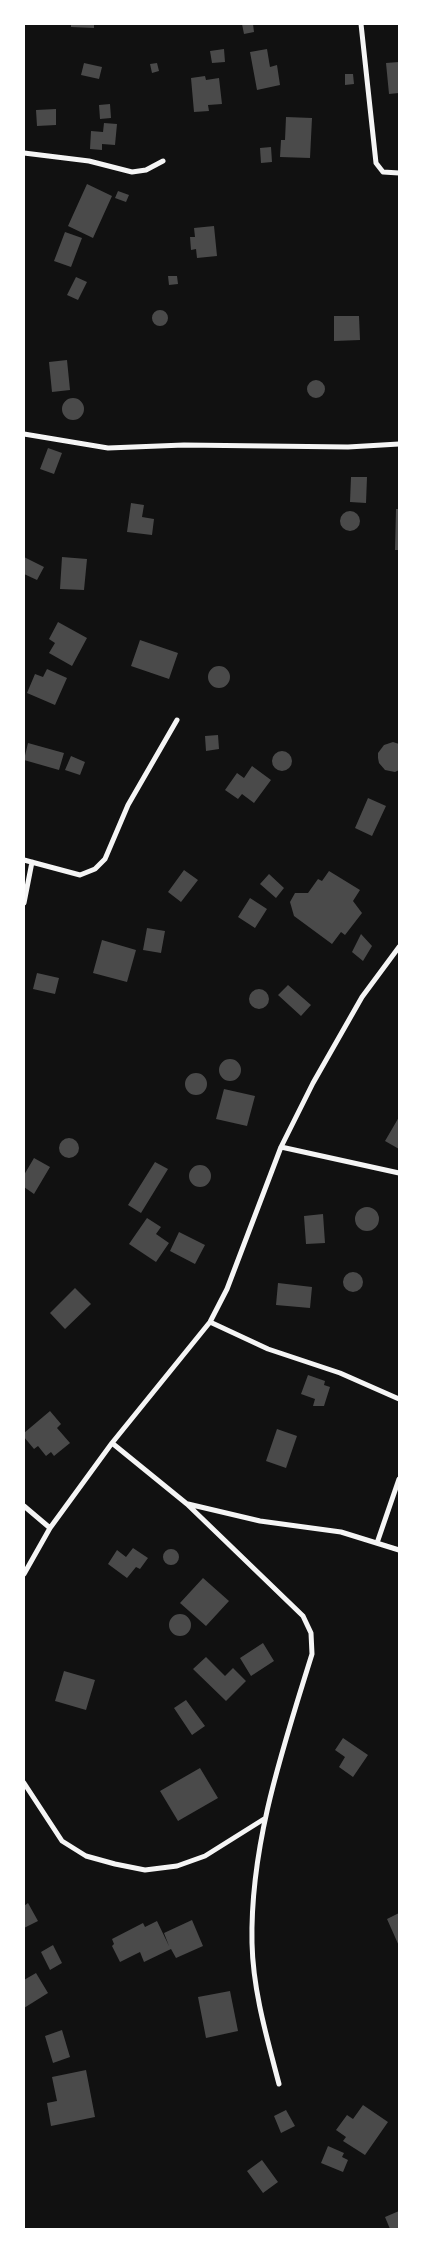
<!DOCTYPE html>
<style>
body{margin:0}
#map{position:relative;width:423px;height:2253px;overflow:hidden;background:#111;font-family:Rubik,sans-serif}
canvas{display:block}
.frame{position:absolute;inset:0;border:25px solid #fff;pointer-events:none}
</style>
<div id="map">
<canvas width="423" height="2253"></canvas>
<div class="frame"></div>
</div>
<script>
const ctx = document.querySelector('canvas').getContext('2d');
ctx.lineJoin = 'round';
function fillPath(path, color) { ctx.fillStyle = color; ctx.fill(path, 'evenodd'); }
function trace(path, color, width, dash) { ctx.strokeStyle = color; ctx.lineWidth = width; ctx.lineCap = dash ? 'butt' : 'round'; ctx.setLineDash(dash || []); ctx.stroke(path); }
fillPath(new Path2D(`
 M71,24H94V28L71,27Z
 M242,24H253L254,32L244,34Z
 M224,49L225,62L212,63L210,51Z
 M267,49L270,67L277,65L280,85L257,90L250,52Z
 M399,62V93L389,94L386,63Z
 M84,63L102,67L99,79L81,75Z
 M157,63L159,71L152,73L150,64Z
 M345,74H353L354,84L345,85Z
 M205,76L206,80L219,78L222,104L208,105L209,111L194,112L191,78Z
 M110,104L111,118L100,119L99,105Z
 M56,109V125L37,126L36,110Z
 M286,117L312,118L310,158L280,157L281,140H285Z
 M104,123L117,124L115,145L102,144V150L90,149L91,131L103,132Z
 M271,147L272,162L261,163L260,148Z
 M87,184L112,196L93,238L68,226Z
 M118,191L129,195L126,202L115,198Z
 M214,226L217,256L197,258L196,249L191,250L190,237H195L194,228Z
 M65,232L82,238L71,267L54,261Z
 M168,276H177L178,284L169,285Z
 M76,277L87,282L78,300L67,295Z
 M152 318a8 8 0 1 1 16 0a8 8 0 1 1-16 0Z
 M334,316H359L360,340L334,341Z
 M67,360L70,390L52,392L49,362Z
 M307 389a9 9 0 1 1 18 0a9 9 0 1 1-18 0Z
 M62 409a11 11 0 1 1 22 0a11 11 0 1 1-22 0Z
 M48,448L62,453L54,474L40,469Z
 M351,477H367L366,503L350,502Z
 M131,503L144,505L142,517L154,519L152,535L127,532Z
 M396,509H399V550H395Z
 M340 521a10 10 0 1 1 20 0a10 10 0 1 1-20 0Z
 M24,557L44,567L37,580L24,574Z
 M62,557L87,559L84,590L60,589Z
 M58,622L87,638L72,666L49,653L55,643L49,639Z
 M140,640L178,653L169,679L131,666Z
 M208 677a11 11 0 1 1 22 0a11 11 0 1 1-22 0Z
 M47,669L67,678L55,705L27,693L35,674L43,677Z
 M218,735L219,749L206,751L205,736Z
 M393,742L399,744V770L395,772L385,770L379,763L378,758V753L384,745Z
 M28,743L64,753L59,770L24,760Z
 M272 761a10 10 0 1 1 20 0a10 10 0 1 1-20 0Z
 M71,756L85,762L80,775L65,770Z
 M252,766L271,780L254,803L242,794L238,799L225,790L237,773L244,778Z
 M368,798L386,806L372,836L355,828Z
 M184,870L198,880L181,902L168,892Z
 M329,871L360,890L353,901L362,913L345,935L341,932L332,944L294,916L290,902L295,893H308L318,879L322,881Z
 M269,874L284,888L276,898L260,884Z
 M250,898L267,909L255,928L238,917Z
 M147,928L165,931L161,953L143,950Z
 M361,934L372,946L363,961L352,952Z
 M102,940L136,950L127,982L93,973Z
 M37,973L59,978L55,994L33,989Z
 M288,985L311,1005L301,1016L278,995Z
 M249 999a10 10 0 1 1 20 0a10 10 0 1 1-20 0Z
 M219 1070a11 11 0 1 1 22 0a11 11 0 1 1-22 0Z
 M185 1084a11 11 0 1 1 22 0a11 11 0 1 1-22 0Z
 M224,1089L255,1096L247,1126L216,1119Z
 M399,1117V1149L385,1141Z
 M59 1148a10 10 0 1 1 20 0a10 10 0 1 1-20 0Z
 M34,1158L50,1167L34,1194L24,1187V1175Z
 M155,1162L168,1169L141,1213L128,1205Z
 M189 1176a11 11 0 1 1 22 0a11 11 0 1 1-22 0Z
 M355 1219a12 12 0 1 1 24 0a12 12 0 1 1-24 0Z
 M323,1214L325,1243L306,1244L304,1216Z
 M147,1218L161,1227L156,1234L169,1243L156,1262L129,1244Z
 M179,1232L205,1245L195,1264L170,1251Z
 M343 1282a10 10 0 1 1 20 0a10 10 0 1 1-20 0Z
 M278,1283L312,1287L310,1308L276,1305Z
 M75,1288L91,1304L65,1329L50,1313Z
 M308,1375L325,1381L324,1385L330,1387L324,1406H313L315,1399L301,1394Z
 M50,1411L61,1424L57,1428L70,1443L54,1456L51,1452L46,1456L38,1446L34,1449L24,1437V1433Z
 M277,1429L297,1436L286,1468L266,1461Z
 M133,1548L148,1558L140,1569L136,1567L127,1578L108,1564L117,1550L126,1557Z
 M163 1557a8 8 0 1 1 16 0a8 8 0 1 1-16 0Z
 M203,1578L229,1601L206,1626L180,1603Z
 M169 1625a11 11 0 1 1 22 0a11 11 0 1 1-22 0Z
 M263,1643L274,1661L251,1676L240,1658Z
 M206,1657L225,1676L233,1668L246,1681L226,1701L193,1669Z
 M64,1671L95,1680L86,1710L55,1701Z
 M186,1700L205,1726L192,1735L174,1708Z
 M343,1738L368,1755L353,1777L339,1767L345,1757L335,1750Z
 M200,1768L218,1798L178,1821L160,1791Z
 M28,1903L38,1921L24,1928V1906Z
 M399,1913V1946L387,1919Z
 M192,1920L203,1946L176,1958L171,1949L144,1962L140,1952L120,1962L112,1946L114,1944L112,1939L143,1923L145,1927L157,1921L169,1946L164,1933Z
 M53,1945L62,1963L50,1970L41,1952Z
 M36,1973L48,1993L24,2008V1980Z
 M230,1991L238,2031L206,2038L198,1997Z
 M62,2030L70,2057L53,2063L45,2036Z
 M86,2070L95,2117L51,2126L47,2103L57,2101L52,2077Z
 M363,2105L388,2122L365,2155L343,2141L346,2137L336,2130L347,2115L353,2119Z
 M286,2110L295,2126L281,2133L274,2116Z
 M328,2146L344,2153L342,2157L348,2160L343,2172L321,2163Z
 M262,2160L278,2182L263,2193L247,2171Z
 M399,2211V2229H390L385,2217Z`), '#4a4a4a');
trace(new Path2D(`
 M361,24L376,163L383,172L399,173
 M24,153L89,161L132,172L146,170L163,161
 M24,434L108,448L184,445L348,447L399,444
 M24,860L80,875L95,869L105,859L128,805L177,720
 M24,903L32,862
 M281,1147L399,1173
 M210,1322L268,1349L340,1373L399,1399
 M112,1443L187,1504L303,1616L311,1633L312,1654C283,1748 250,1844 252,1943C253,1991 267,2038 279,2084
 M188,1504L260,1521L341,1532L399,1550
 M24,1506L50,1528
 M377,1543L399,1479
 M24,1574L50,1528L112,1443L210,1322L227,1289L281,1147L313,1083L362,997L399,947
 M24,1783L62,1841L86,1856L115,1864L145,1870L177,1866L205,1856L264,1819`), '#f5f5f5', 5);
</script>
